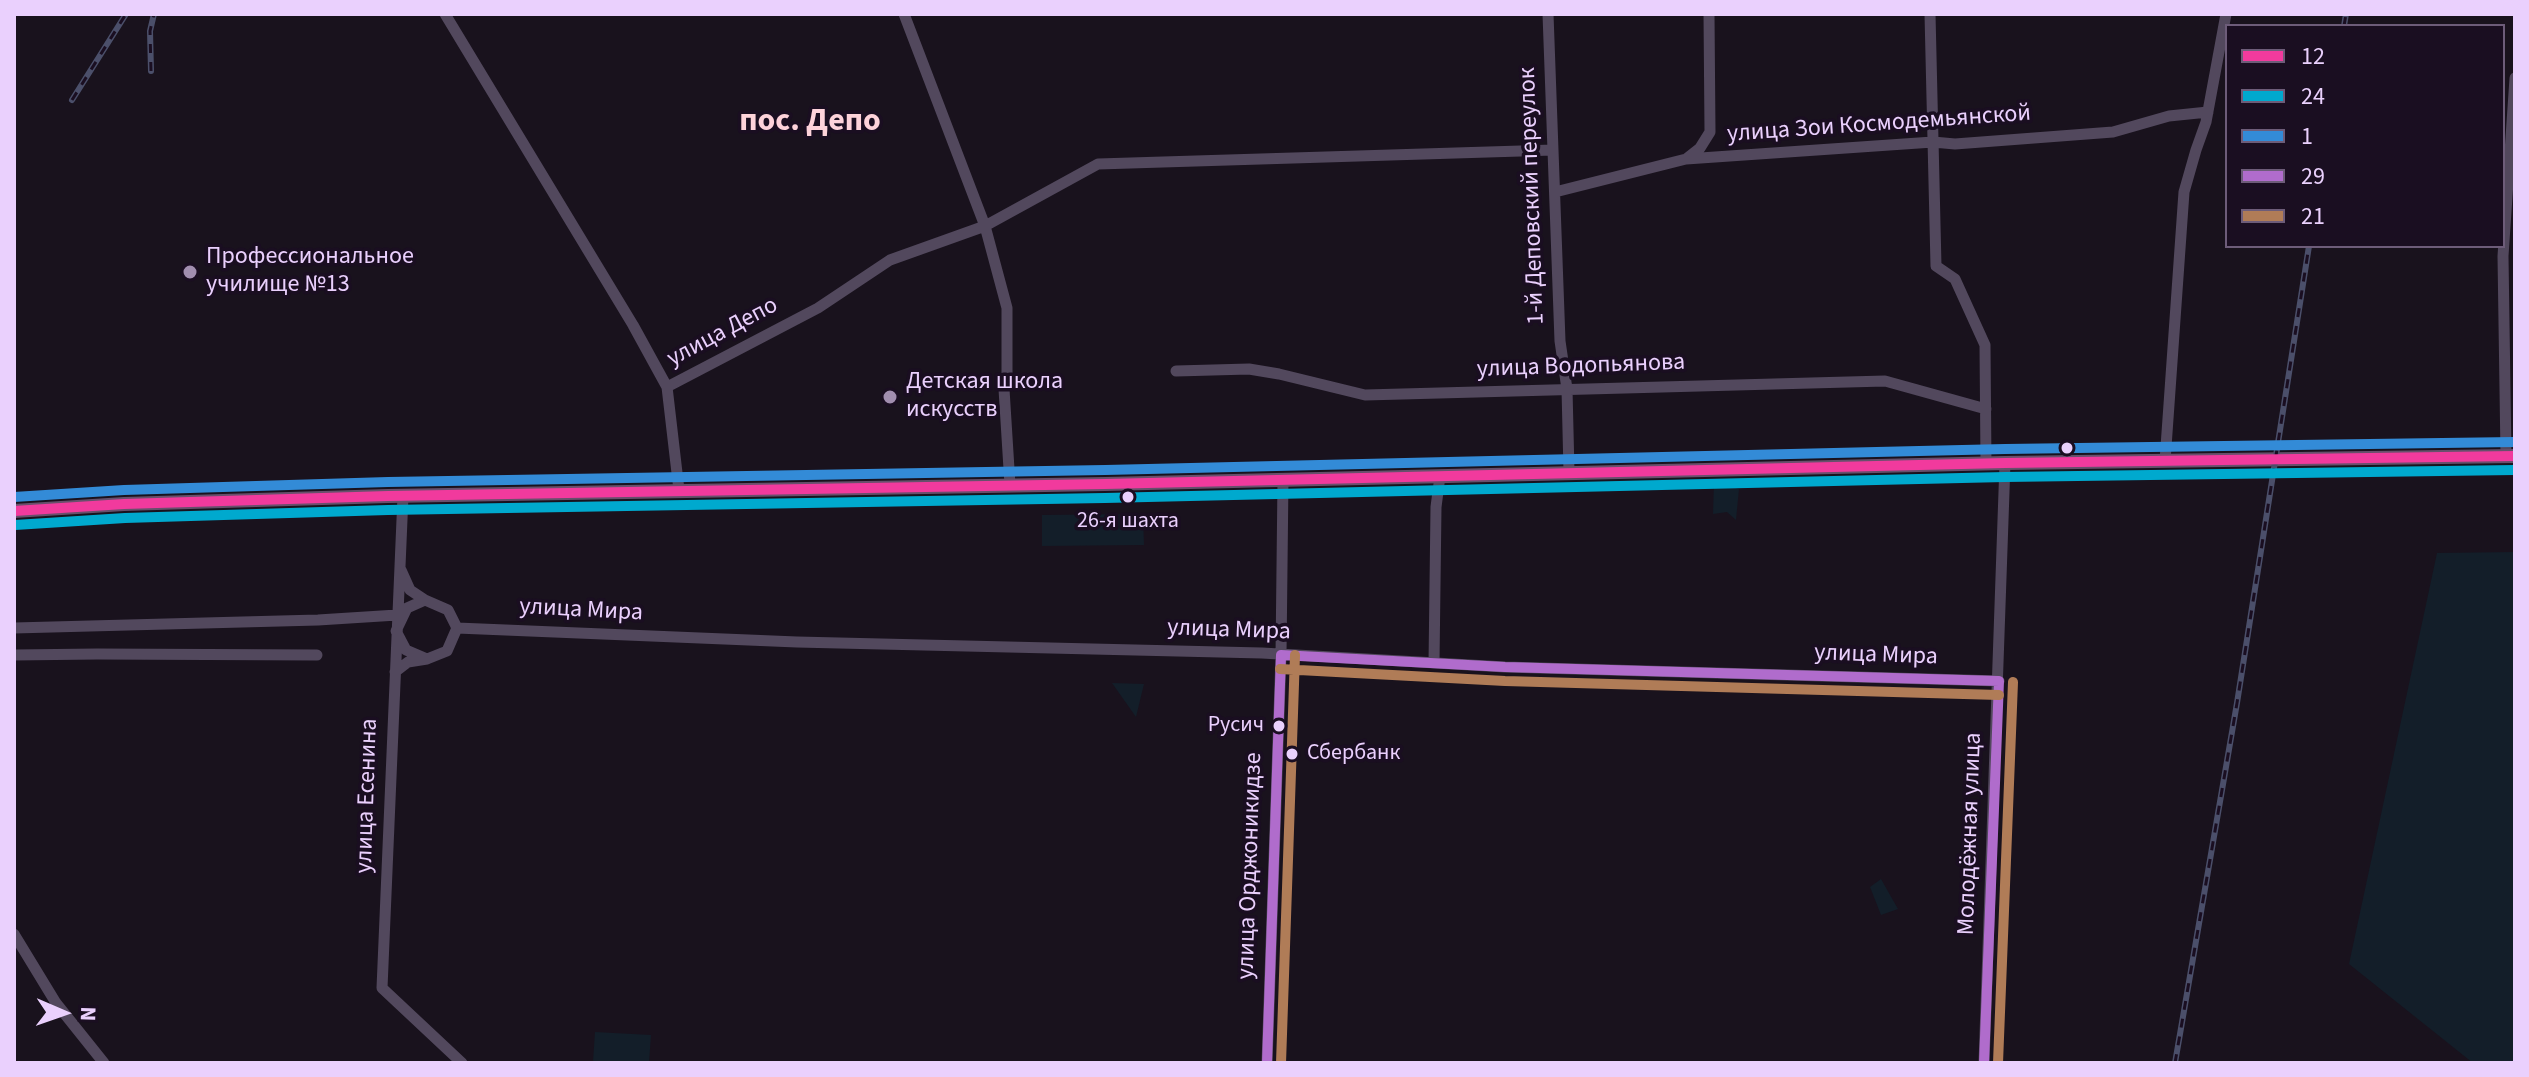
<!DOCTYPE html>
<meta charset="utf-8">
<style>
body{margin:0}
#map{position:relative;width:2529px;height:1077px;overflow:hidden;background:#19121d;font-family:"Source Sans 3",sans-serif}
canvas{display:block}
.frame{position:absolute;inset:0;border:16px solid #ead0fd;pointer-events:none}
.legend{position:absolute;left:2225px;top:24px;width:280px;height:224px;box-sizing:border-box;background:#1a0e21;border:2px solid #6d5c79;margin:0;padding:10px 14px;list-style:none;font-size:24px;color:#ead0fd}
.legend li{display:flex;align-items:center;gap:16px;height:40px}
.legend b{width:40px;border:2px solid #6d5c79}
.north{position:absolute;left:24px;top:973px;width:80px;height:80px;-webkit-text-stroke:6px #1a0e21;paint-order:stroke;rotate:92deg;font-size:22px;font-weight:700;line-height:32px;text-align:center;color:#ead0fd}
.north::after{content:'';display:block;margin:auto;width:28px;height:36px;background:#ead0fd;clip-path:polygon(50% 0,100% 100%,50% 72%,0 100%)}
</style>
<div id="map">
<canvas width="2529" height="1077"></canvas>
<div class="frame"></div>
<ul class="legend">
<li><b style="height:10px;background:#f13a9d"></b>12</li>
<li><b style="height:10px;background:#00a9ce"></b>24</li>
<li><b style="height:10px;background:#338bd7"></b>1</li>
<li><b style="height:10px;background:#b06ccc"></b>29</li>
<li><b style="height:10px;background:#b07c57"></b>21</li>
</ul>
<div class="north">N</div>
</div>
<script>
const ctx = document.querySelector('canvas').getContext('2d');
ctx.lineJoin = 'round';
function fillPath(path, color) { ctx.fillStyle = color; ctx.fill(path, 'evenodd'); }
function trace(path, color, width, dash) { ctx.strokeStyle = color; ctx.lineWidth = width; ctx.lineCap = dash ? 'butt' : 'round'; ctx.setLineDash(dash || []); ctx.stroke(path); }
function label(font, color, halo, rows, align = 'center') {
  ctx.font = font + ' "Source Sans 3",sans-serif'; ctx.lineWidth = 7; ctx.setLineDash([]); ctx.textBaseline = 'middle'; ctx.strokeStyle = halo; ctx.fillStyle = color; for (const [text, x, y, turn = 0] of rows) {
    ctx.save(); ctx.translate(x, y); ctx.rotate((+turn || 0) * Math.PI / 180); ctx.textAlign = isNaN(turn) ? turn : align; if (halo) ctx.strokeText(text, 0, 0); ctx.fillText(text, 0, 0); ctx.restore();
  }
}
fillPath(new Path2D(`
 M1714,481L1739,489L1736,520L1727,512L1713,514Z
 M1143,514L1144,545L1042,546V515Z
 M2515,552V1063H2473L2349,964L2437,553Z
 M1112,683L1144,684L1136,717Z
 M1881,879L1898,909L1881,915L1870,887Z
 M595,1032L651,1035L649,1063L593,1062Z`), '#131e29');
trace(new Path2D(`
 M445,14L633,325L667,387L818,308L890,260L985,226L904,14
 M1548,14L1560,341L1567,389L1569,472
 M1930,14L1936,266L1955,279L1985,345L1986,464
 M1686,159L1700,148L1710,132L1709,14
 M1555,192L1686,159L1933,142L1955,144L2113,132L2169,116L2208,112
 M1176,371L1249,369L1279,374L1365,395L1885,381L1986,409
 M667,387L679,490
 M2506,456L2503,256L2515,78
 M2165,461L2184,192L2196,150L2206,122L2226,14
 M1010,485L1004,389L1007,376V308L985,226L1098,164L1553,150
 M403,496L382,988L462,1063
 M401,570L410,590L425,600
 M425,600L448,610L457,628L447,651L427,659L406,650L396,631L407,608Z
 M14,628L318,620L397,615
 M457,628L797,642L1262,653L1505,667L1999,681
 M14,655L97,654L317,655
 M1434,663L1436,507L1440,476
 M395,672L408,662L427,659
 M14,934L56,1003L104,1063
 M1267,1063L1281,655L1283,479
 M1984,1063L2005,463`), '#52485d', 11);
trace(new Path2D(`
 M14,511L124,504L388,496L1105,484L2005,463L2515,456`), '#67506c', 14);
const rail = new Path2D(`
 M2344,26L2346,14
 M151,71L150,31L154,14
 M72,100L126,14
 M2175,1063L2237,703L2309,246`);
trace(rail, '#4b4f6a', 6);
trace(rail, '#1a0e21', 3, [9]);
trace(new Path2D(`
 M14,511L124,504L388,496L1105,484L2005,463L2515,456`), '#f13a9d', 10);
trace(new Path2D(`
 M15,525L125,518L388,510L1105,498L2005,477L2515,470`), '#00a9ce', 10);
trace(new Path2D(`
 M14,497L124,490L388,482L1105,470L2005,449L2515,442`), '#338bd7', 10);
trace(new Path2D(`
 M1281,655L1505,667L1999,681
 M1267,1063L1281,655
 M1984,1063L1999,681`), '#b06ccc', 10);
trace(new Path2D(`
 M1280,669L1505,681L1999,695
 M1281,1063L1295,655
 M1998,1063L2013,682`), '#b07c57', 10);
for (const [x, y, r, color] of [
 [190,272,8,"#a18eaf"],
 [890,397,8,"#a18eaf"],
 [2067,448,7,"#ead0fd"],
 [1128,497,7,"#ead0fd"],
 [1279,726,7,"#ead0fd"],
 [1292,754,7,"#ead0fd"]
]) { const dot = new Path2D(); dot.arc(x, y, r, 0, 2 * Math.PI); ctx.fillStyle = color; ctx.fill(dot); trace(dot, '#1a0e21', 3); }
label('22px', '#ead0fd', '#1a0e21', [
 ["26-я шахта",1128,522],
 ["Русич",1264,726,"right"],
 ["Сбербанк",1307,754,"left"]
]);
label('24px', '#ead0fd', '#1a0e21', [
 ["улица Зои Космодемьянской",1879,125,-4],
 ["1-й Деповский переулок",1533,196,-92],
 ["улица Депо",723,333,-28],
 ["улица Водопьянова",1581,367,-2],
 ["улица Мира",581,611,3],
 ["улица Мира",1229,631,2],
 ["улица Мира",1876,656,2],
 ["улица Есенина",368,796,-88],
 ["Молодёжная улица",1971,834,-88],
 ["улица Орджоникидзе",1251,866,-88]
]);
label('24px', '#ead0fd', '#1a0e21', [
 ["Профессиональное",206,258],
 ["училище №13",206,286],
 ["Детская школа",906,383],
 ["искусств",906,411]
], 'left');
label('bold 32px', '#fdd2da', '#1a0e21', [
 ["пос. Депо",810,123]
]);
</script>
